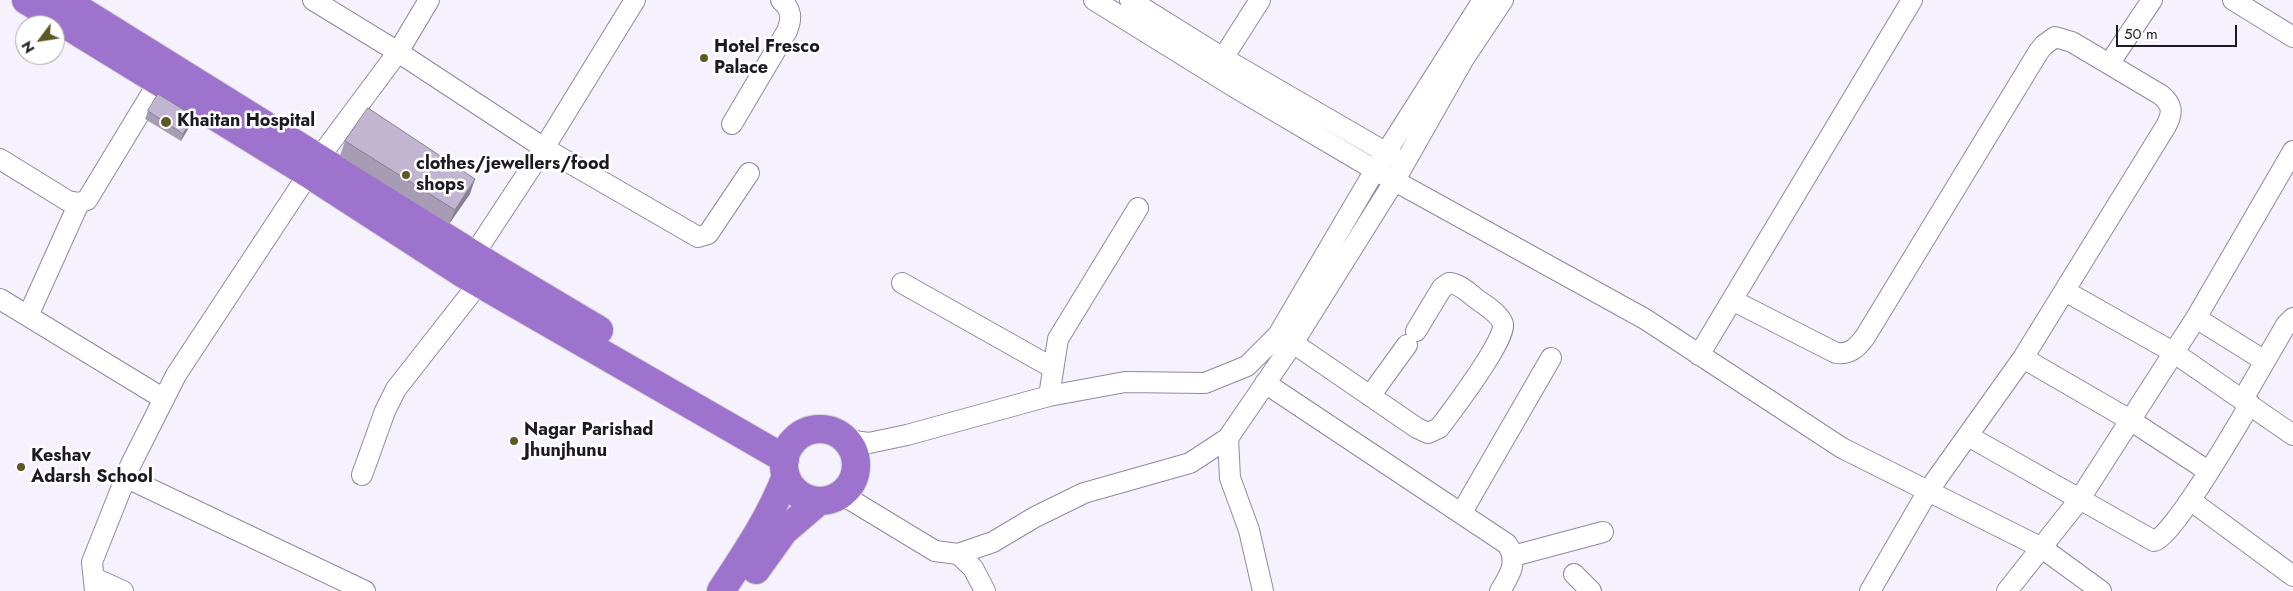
<!DOCTYPE html>
<style>
body{margin:0}
#map{position:relative;width:2293px;height:591px;overflow:hidden;background:#f6f2fd;font-family:Jost,sans-serif}
canvas{display:block}
.north{position:absolute;left:15px;top:15px;width:50px;height:50px;box-sizing:border-box;background:#fff;border:1px solid #a5a3a7;border-radius:50%;rotate:239deg;font-size:14px;font-weight:700;line-height:20px;text-align:center;color:#1e1a24}
.north::after{content:'';display:block;margin:auto;width:18px;height:22px;background:#5e5824;clip-path:polygon(50% 0,100% 100%,50% 72%,0 100%)}
.scale{position:absolute;left:2116px;top:25px;width:121px;height:22px;box-sizing:border-box;border:2px solid #1e1a24;border-top:0;padding-left:6px;font-size:15px;line-height:18px;white-space:nowrap;color:#1e1a24;-webkit-text-stroke:4px #fff;paint-order:stroke}
</style>
<div id="map">
<canvas width="2293" height="591"></canvas>
<div class="north">N</div>
<div class="scale">50 m</div>
</div>
<script>
const ctx = document.querySelector('canvas').getContext('2d');
ctx.lineJoin = 'round';
function trace(path, color, width, dash) { ctx.strokeStyle = color; ctx.lineWidth = width; ctx.lineCap = dash ? 'butt' : 'round'; ctx.setLineDash(dash || []); ctx.stroke(path); }
function fillPath(path, color) { ctx.fillStyle = color; ctx.fill(path, 'evenodd'); }
function label(font, color, halo, rows, align = 'center') {
  ctx.font = font + ' Jost,sans-serif'; ctx.lineWidth = 5; ctx.setLineDash([]); ctx.textBaseline = 'middle'; ctx.strokeStyle = halo; ctx.fillStyle = color; for (const [text, x, y, turn = 0] of rows) {
    ctx.save(); ctx.translate(x, y); ctx.rotate((+turn || 0) * Math.PI / 180); ctx.textAlign = isNaN(turn) ? turn : align; if (halo) ctx.strokeText(text, 0, 0); ctx.fillText(text, 0, 0); ctx.restore();
  }
}
const minor = new Path2D(`
 M313,0L398,52L544,148L698,237L708,234L749,173
 M1094,0L1236,88L1375,170L1645,319L1842,448L2042,548L2101,591
 M1130,0L1223,58L1397,159
 M2233,0L2293,37
 M1223,58L1260,0
 M2109,64L2152,0
 M732,124L787,31C792,18 792,10 781,0
 M0,159L68,201L79,203L87,200L158,83
 M467,265L544,148L635,0
 M902,283L1053,368
 M2065,291L2173,352L2293,435
 M0,299L164,399
 M1732,300L1836,353C1849,355 1857,348 1865,337L2039,51L2044,45L2055,37L2072,42L2161,95C2173,105 2173,113 2166,126L2023,358L1928,491L1870,591
 M28,316L79,203
 M2196,318L2265,361
 M1293,343L1417,428L1428,433L1439,428L1446,419C1457,404 1506,339 1503,324C1500,314 1486,306 1478,300C1470,294 1459,283 1449,283L1442,288L1416,331
 M1699,355L1912,0
 M2023,358L2130,420L2208,471
 M1265,383L1507,544C1519,561 1510,575 1500,591
 M1049,396L1058,339L1138,208
 M1370,396L1407,345
 M2243,399L2286,325L2293,318
 M1968,436L2154,541C2172,538 2237,426 2250,404
 M1228,438L1230,478L1249,530L1263,591
 M846,440L869,443L907,435L1049,396L1125,382L1205,383L1247,366L1278,335L1375,170L1483,0
 M362,475L385,411L396,389L479,283
 M125,477L365,591
 M841,494L935,551L958,554L993,542L1035,517L1084,493L1190,463L1228,438L1293,343L1395,180L1463,60L1503,0
 M2190,500L2293,576
 M1462,512L1551,358
 M958,554L973,568L985,591
 M1513,556L1603,532
 M1574,574L1591,591
 M94,578L123,591
 M95,591L92,562L131,464L176,375L319,158L398,52L429,0
 M2007,591L2079,500L2196,318L2293,151`);
const highway = new Path2D(`
 M26,0L309,174L462,273L785,459
 M64,0L493,267L599,330
 M784 465a36 36 0 1 1 72 0a36 36 0 1 1-72 0Z
 M756,570L784,531L819,501
 M721,591C745,554 770,518 786,476`);
trace(minor, '#9287a2', 22);
trace(highway, '#d2d1d3', 30);
trace(minor, '#fff', 20);
trace(highway, '#9d73cd', 28);
fillPath(new Path2D(`
 M148,111L191,124L181,141L145,119Z
 M345,141L470,194L449,224L340,156Z`), '#a69cb4');
fillPath(new Path2D(`
 M194,116L191,124L181,141L183,134Z
 M475,179L470,194L449,224L455,210Z`), '#877f92');
const building = new Path2D(`
 M158,94L194,116L183,134L148,111Z
 M368,108L475,179L455,210L345,141Z`);
fillPath(building, '#c1b5d1');
trace(building, '#877f92', 1);
for (const [x, y, r, color] of [
 [704,58,5,"#5e5824"],
 [166,122,6,"#5e5824"],
 [406,175,5,"#5e5824"],
 [514,441,5,"#5e5824"],
 [21,467,5,"#5e5824"]
]) { const dot = new Path2D(); dot.arc(x, y, r, 0, 2 * Math.PI); ctx.fillStyle = color; ctx.fill(dot); trace(dot, '#fff', 2); }
label('bold 18px', '#1e1a24', '#fff', [
 ["Hotel Fresco",714,48],
 ["Palace",714,69],
 ["Khaitan Hospital",177,122],
 ["clothes/jewellers/food",416,165],
 ["shops",416,186],
 ["Nagar Parishad",524,431],
 ["Jhunjhunu",524,452],
 ["Keshav",31,457],
 ["Adarsh School",31,478]
], 'left');
</script>
